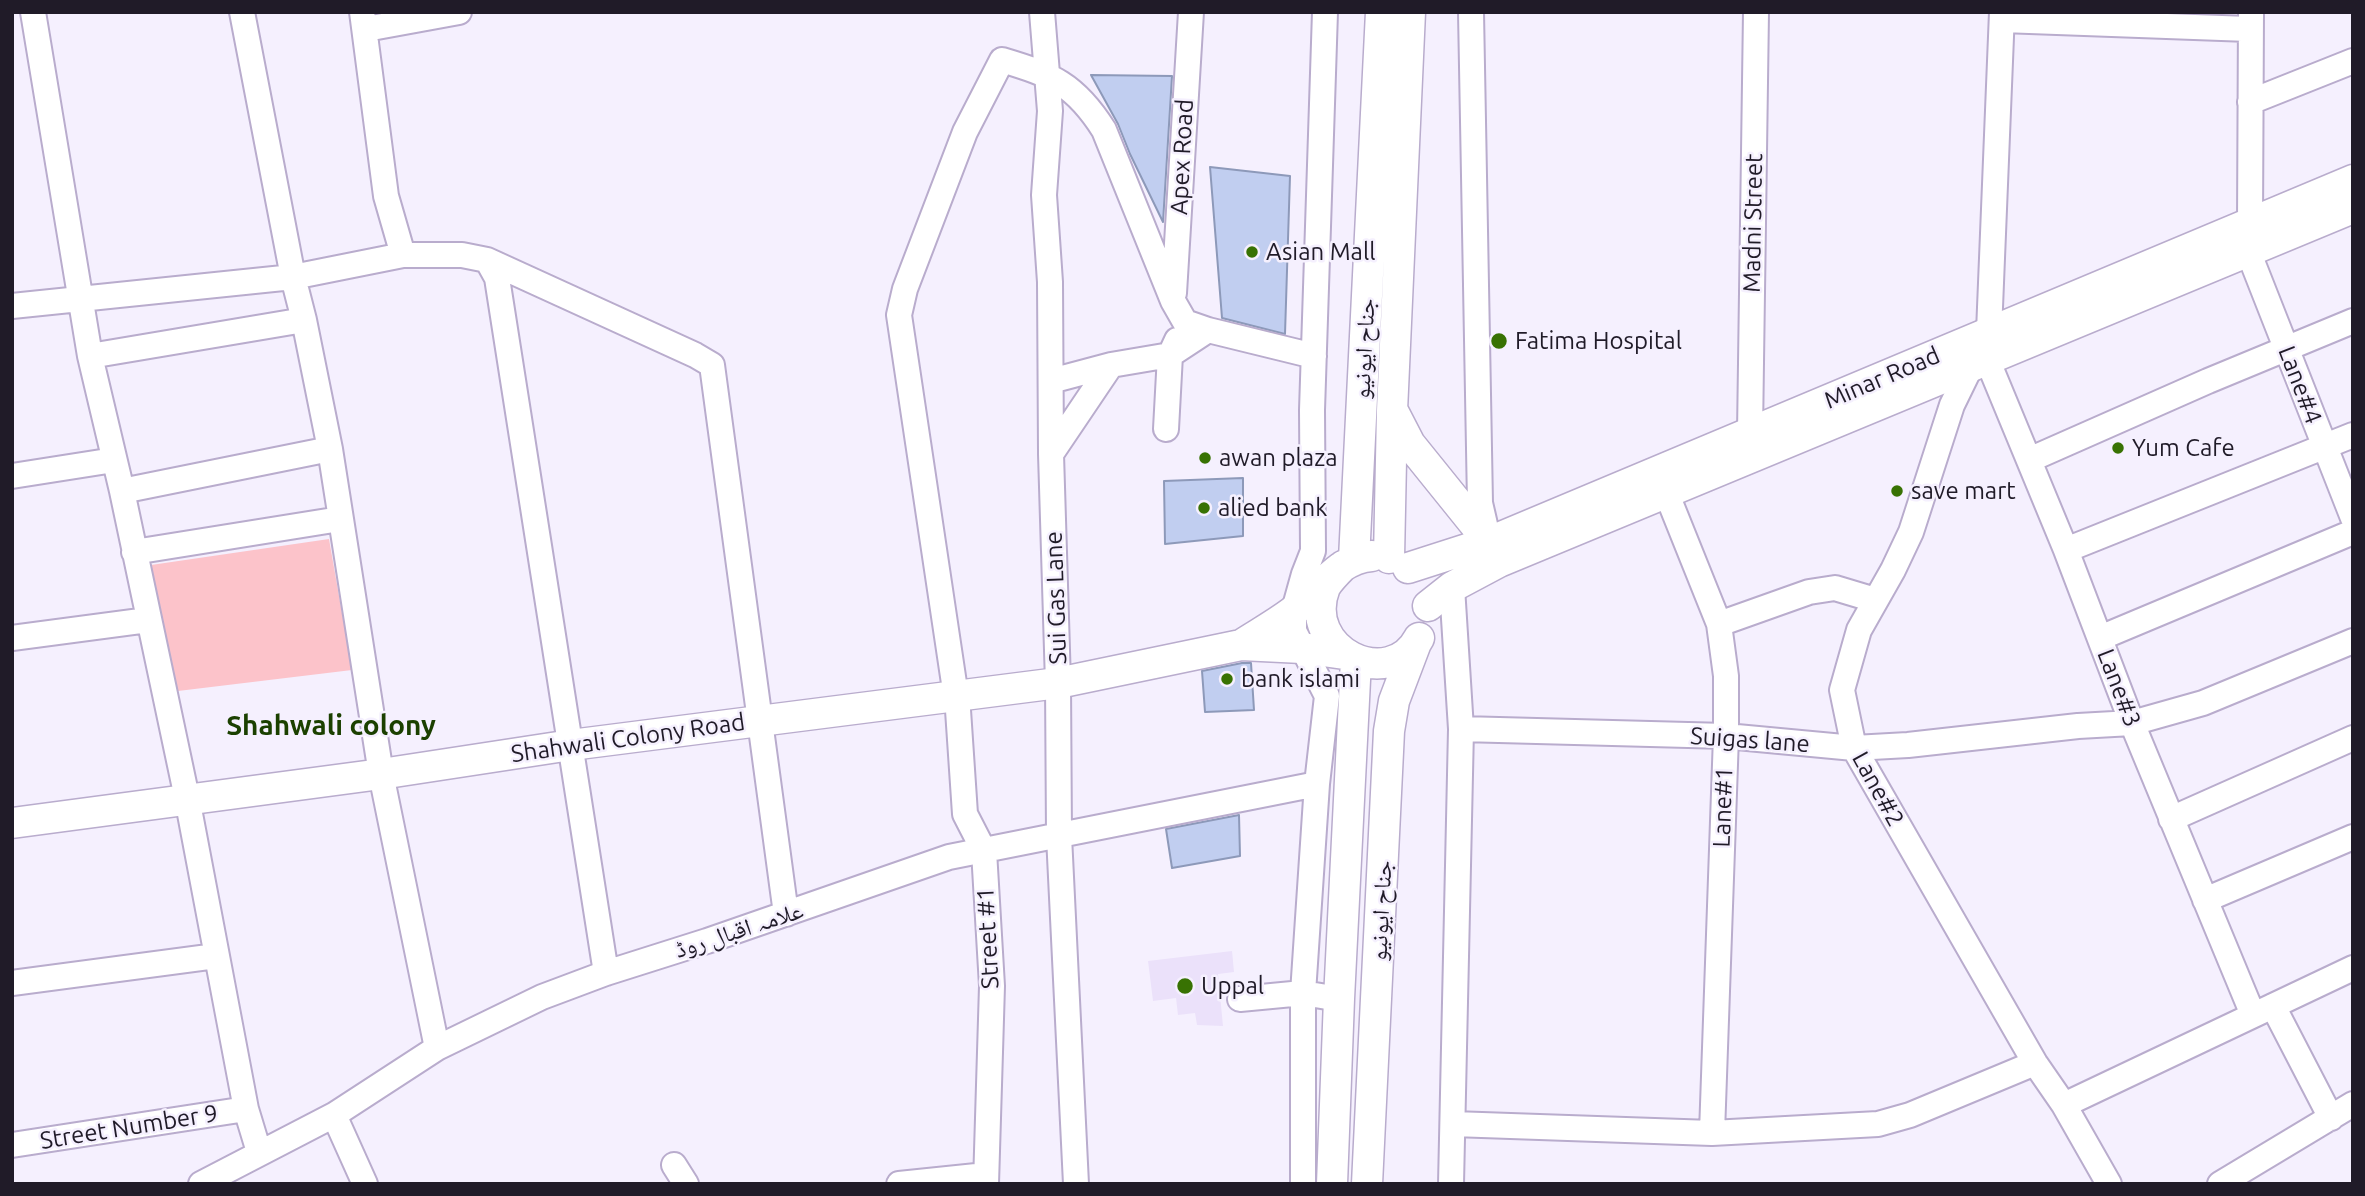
<!DOCTYPE html>
<meta charset="utf-8">
<style>
body{margin:0}
#map{position:relative;width:2365px;height:1196px;overflow:hidden;background:#f5f0fe;font-family:Ubuntu,sans-serif}
canvas{display:block}
.frame{position:absolute;inset:0;border:14px solid #201b28;pointer-events:none}
</style>
<div id="map">
<canvas width="2365" height="1196"></canvas>
<div class="frame"></div>
</div>
<script>
const ctx = document.querySelector('canvas').getContext('2d');
ctx.lineJoin = 'round';
function fillPath(path, color) { ctx.fillStyle = color; ctx.fill(path, 'evenodd'); }
function trace(path, color, width, dash) { ctx.strokeStyle = color; ctx.lineWidth = width; ctx.lineCap = dash ? 'butt' : 'round'; ctx.setLineDash(dash || []); ctx.stroke(path); }
function label(font, color, halo, rows, align = 'center') {
  ctx.font = font + ' Ubuntu,"Noto Naskh Arabic",sans-serif'; ctx.lineWidth = 5; ctx.setLineDash([]); ctx.textBaseline = 'middle'; ctx.strokeStyle = halo; ctx.fillStyle = color; for (const [text, x, y, turn = 0] of rows) {
    ctx.save(); ctx.translate(x, y); ctx.rotate((+turn || 0) * Math.PI / 180); ctx.textAlign = isNaN(turn) ? turn : align; if (halo) ctx.strokeText(text, 0, 0); ctx.fillText(text, 0, 0); ctx.restore();
  }
}
fillPath(new Path2D(`
 M1232,951L1234,972L1218,974L1223,1026L1197,1025L1195,1013L1178,1015L1176,998L1153,1001L1148,961Z`), '#ebe1fa');
fillPath(new Path2D(`
 M329,539L352,670L178,691L151,565Z`), '#fcc3ca');
const building = new Path2D(`
 M1091,75L1172,76L1163,222L1130,154L1118,124Z
 M1210,167L1290,176L1285,334L1222,318Z
 M1243,478V536L1165,544L1164,481Z
 M1242,663H1251L1254,710L1205,712L1202,671Z
 M1239,815L1240,856L1172,868L1166,829Z`);
fillPath(building, '#c1cef0');
trace(building, '#8d99b9', 2);
const minor = new Path2D(`
 M33,12L90,356L122,491L187,798L246,1109L259,1152
 M242,12L293,277L304,320L330,449L381,774L437,1048
 M362,12L386,196L403,255H462L487,260L695,355L712,365L786,914
 M1042,12L1050,111L1044,195L1050,282L1051,454L1058,683L1059,836L1076,1184
 M1471,12L1480,503L1489,542
 M2002,20L2249,29
 M366,29L459,12
 M2250,102L2353,61
 M2250,223L2251,13
 M2248,251L2353,518
 M487,260L497,278L606,973
 M1174,293L1191,12
 M12,306L293,277L403,255
 M1989,332L2002,12
 M90,356L304,320
 M1987,359L2066,550L2132,723L2253,1015
 M1971,366L1952,405L1911,532L1893,570L1859,630L1842,690L1854,748L2035,1063L2064,1105L2109,1184
 M1051,381L1111,365L1170,355L1208,330
 M1166,429L1170,355L1177,340
 M1750,433L1756,12
 M1051,454L1111,365
 M2029,460L2208,381L2353,321
 M12,476L114,460
 M122,491L330,449
 M1666,492L1719,624L1726,676V736L1712,1133
 M2066,550L2353,435
 M134,552L340,519
 M1719,624L1809,592L1835,588L1875,600
 M12,638L148,620
 M2100,638L2353,532
 M1461,729L1726,736L1854,748L1908,745L2078,726L2132,723L2203,703L2353,641
 M2171,819L2353,738
 M2205,900L2353,837
 M12,983L216,956
 M1240,999L1303,993L1339,999
 M2273,1006L2331,1118
 M2064,1105L2353,968
 M334,1115L365,1184
 M1453,1124L1712,1133L1878,1124L1910,1115L2035,1063
 M12,1145L246,1109
 M674,1165L686,1184
 M201,1184L334,1115L437,1048L542,997L606,973L707,941L949,857L1317,784
 M899,1184L986,1175
 M986,1184L992,986L984,851L965,814L958,710L899,315L905,289L965,132L1002,60C1052,75 1075,84 1104,130L1173,301L1185,322L1208,330L1314,356
 M1303,1184V993L1317,784L1327,696L1294,631V610L1304,574L1313,551L1312,410L1325,12
 M1451,1184L1461,729L1452,587
 M2220,1184L2353,1104`);
const major = new Path2D(`
 M1393,411L1410,444L1489,542
 M1389,558L1392,411L1410,12
 M1354,559L1381,12
 M1343,566C1337,572 1329,580 1325,587C1300,651 1390,693 1419,638
 M1408,568L1489,542L2353,180
 M1428,606L1452,587L1499,562L2353,208
 M1241,645C1258,634 1276,624 1292,612C1318,593 1337,558 1372,556
 M12,823L381,774L571,745L1058,683L1241,645L1302,648L1344,654
 M1332,1184L1339,999L1356,660
 M1367,1184L1389,731L1394,701L1416,643`);
trace(minor, '#b9accd', 28);
trace(major, '#b9accd', 33);
trace(minor, '#fff', 24);
trace(major, '#fff', 30);
for (const [x, y, r, color] of [
 [1252,252,7,"#387203"],
 [1499,341,9,"#387203"],
 [2118,448,7,"#387203"],
 [1205,458,7,"#387203"],
 [1897,491,7,"#387203"],
 [1204,508,7,"#387203"],
 [1227,679,7,"#387203"],
 [1185,986,9,"#387203"]
]) { const dot = new Path2D(); dot.arc(x, y, r, 0, 2 * Math.PI); ctx.fillStyle = color; ctx.fill(dot); trace(dot, '#f5f0fe', 2.5); }
label('24px', '#201b28', '#f5f0fe', [
 ["Apex Road",1182,157,-87],
 ["Madni Street",1753,223,-89],
 ["جناح ایونیو",1364,349,-87],
 ["Minar Road",1882,378,-23],
 ["Lane#4",2300,385,69],
 ["Sui Gas Lane",1056,598,-92],
 ["Lane#3",2119,688,69],
 ["Shahwali Colony Road",628,738,-8],
 ["Suigas lane",1750,740,4],
 ["Lane#2",1878,789,61],
 ["Lane#1",1723,807,-88],
 ["جناح ایونیو",1381,911,-87],
 ["علامہ اقبال روڈ",739,930,-18],
 ["Street #1",988,938,-93],
 ["Street Number 9",129,1127,-9]
]);
label('24px', '#201b28', '#f5f0fe', [
 ["Asian Mall",1266,252],
 ["Fatima Hospital",1515,341],
 ["Yum Cafe",2132,448],
 ["awan plaza",1219,458],
 ["save mart",1911,491],
 ["alied bank",1218,508],
 ["bank islami",1241,679],
 ["Uppal",1201,986]
], 'left');
label('bold 28px', '#1b4000', '#f5f0fe', [
 ["Shahwali colony",331,726]
]);
</script>
